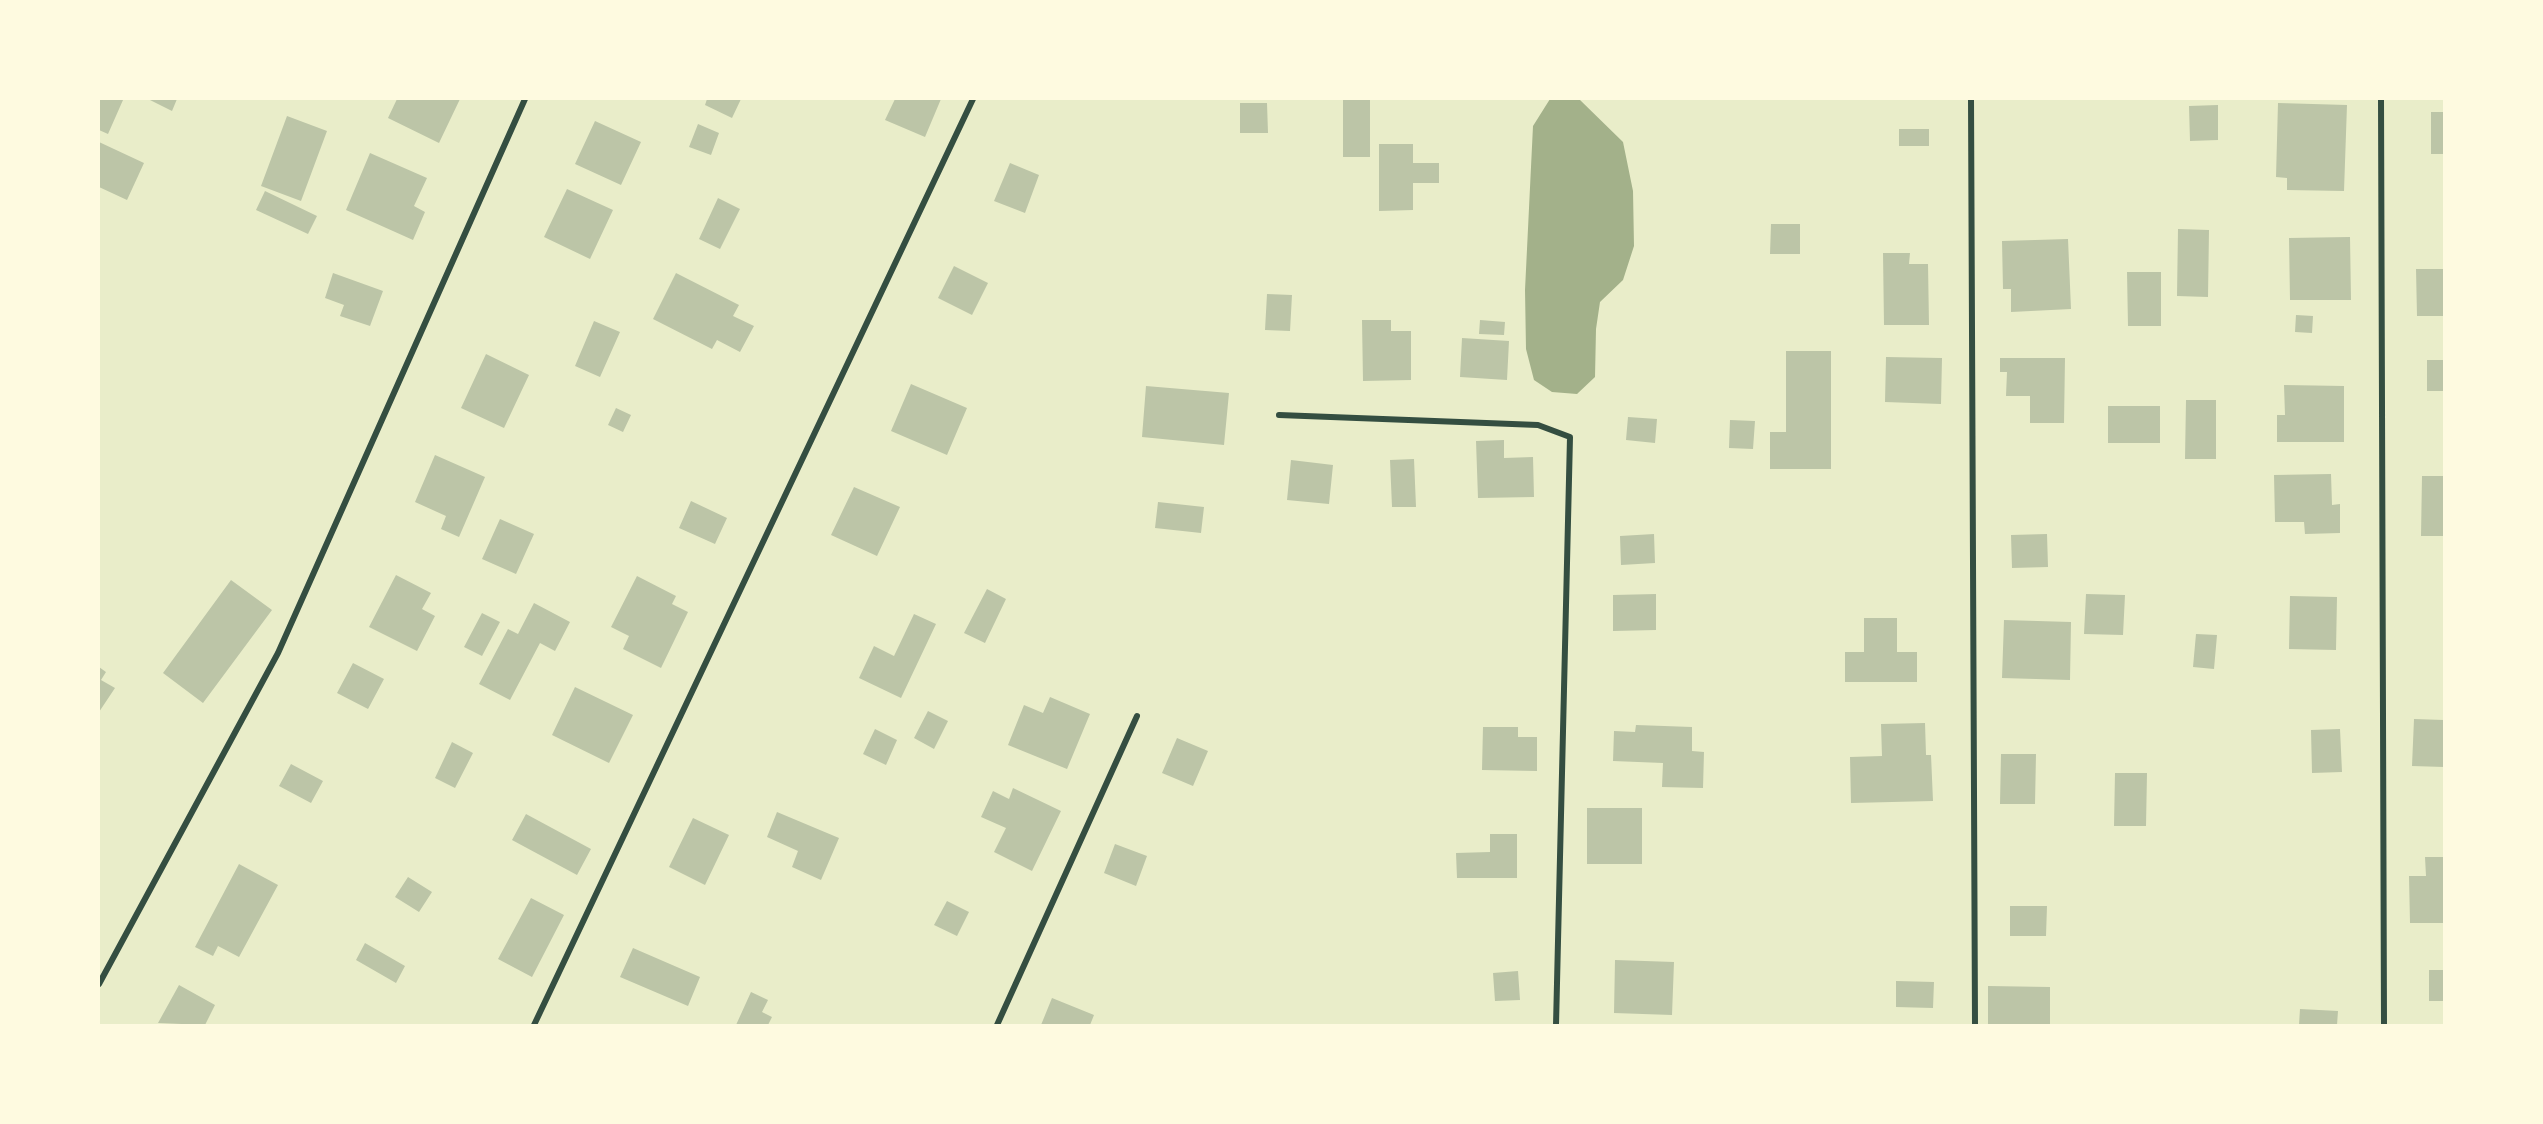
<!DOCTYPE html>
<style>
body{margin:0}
#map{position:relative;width:2543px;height:1124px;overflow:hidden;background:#e9edc9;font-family:"Fira Sans Condensed",sans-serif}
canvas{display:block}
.frame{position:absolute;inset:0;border:100px solid #fefae0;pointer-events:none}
</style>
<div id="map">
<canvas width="2543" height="1124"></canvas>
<div class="frame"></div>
</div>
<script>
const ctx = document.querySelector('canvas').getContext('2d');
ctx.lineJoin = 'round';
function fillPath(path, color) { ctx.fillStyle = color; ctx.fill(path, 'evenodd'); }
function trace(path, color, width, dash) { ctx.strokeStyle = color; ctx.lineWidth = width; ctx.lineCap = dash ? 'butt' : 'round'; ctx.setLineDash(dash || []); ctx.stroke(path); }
fillPath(new Path2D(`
 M1550,99H1579L1623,142L1633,191L1634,246L1623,280L1600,302L1596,329L1595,377L1577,394L1552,392L1534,380L1526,349L1525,290L1533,126Z`), '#a3b18a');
fillPath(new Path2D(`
 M99,99L123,100L108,134L99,130Z
 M148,99H177L172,111Z
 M397,99H460L439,143L388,118Z
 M707,99H741L732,118L705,105Z
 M895,99H941L925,137L885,120Z
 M1343,99H1370V157H1343Z
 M1240,103H1267L1268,133H1240Z
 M2278,103L2347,105L2344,191L2287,190V178L2276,177Z
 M2218,105V140L2190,141L2189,106Z
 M2431,112H2444V154H2431Z
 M287,116L327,131L301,201L261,186Z
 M595,121L641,142L621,185L575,164Z
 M698,124L719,133L711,155L689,147Z
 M1899,129H1929V146H1899Z
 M99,142L144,163L127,200L99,187Z
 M1379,144H1413V163H1439V183H1413V210L1379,211Z
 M370,153L427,178L414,206L425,212L413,240L346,210Z
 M1010,163L1039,175L1025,213L994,201Z
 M567,189L613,210L590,259L544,237Z
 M265,191L317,216L308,234L256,210Z
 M718,198L740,209L720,249L699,239Z
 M1771,224H1800V254H1770Z
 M2178,229L2209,230L2208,297L2177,296Z
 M2350,237L2351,300H2290L2289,238Z
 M2068,239L2071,309L2011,312V289H2003L2002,241Z
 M1883,253H1910L1909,264H1928L1929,325H1884Z
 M954,266L988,283L972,315L938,298Z
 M2416,269H2444V316H2417Z
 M2127,272H2161V326H2128Z
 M333,273L383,291L370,326L340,316L344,305L325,298Z
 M676,273L739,305L733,316L754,326L740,352L717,340L712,349L653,319Z
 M1267,294L1292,295L1290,331L1265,330Z
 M2296,315L2313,316L2312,333L2295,332Z
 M1362,320H1391V331H1411V380L1363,381Z
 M1480,320L1505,322L1504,335L1479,334Z
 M594,321L620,332L600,377L575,366Z
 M1462,338L1509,341L1507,380L1460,377Z
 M1786,351H1831V469H1770V432H1786Z
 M486,354L529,375L504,428L461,408Z
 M1886,357L1942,358L1941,404L1885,402Z
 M2000,358H2065L2064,423H2030V396H2006L2007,372H2000Z
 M2427,360H2444V391H2427Z
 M911,384L967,408L947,455L891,431Z
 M2284,385L2344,386V442H2277V415H2285Z
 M1146,386L1229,393L1224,445L1142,437Z
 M2186,400H2216V459H2185Z
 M2108,406H2160V443H2108Z
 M616,408L631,415L623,432L608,425Z
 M1628,417L1657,419L1655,443L1626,440Z
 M1730,420L1755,421L1753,449L1729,448Z
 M1504,440V458L1533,457L1534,497L1478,498L1476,441Z
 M435,455L485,477L459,537L441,529L446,516L415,502Z
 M1414,459L1416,507H1392L1390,460Z
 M1291,460L1333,465L1329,504L1287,500Z
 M2331,474L2332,505L2340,504V533L2305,534L2304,522H2275L2274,475Z
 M2422,476H2444V536H2421Z
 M854,487L900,507L877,556L831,535Z
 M691,501L727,518L715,544L679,528Z
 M1158,502L1204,507L1201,533L1155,528Z
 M500,519L534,534L516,574L482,559Z
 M1654,534L1655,563L1621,565L1620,536Z
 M2047,534L2048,567L2012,568L2011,535Z
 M396,575L431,593L422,609L435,616L417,651L369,627Z
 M637,576L676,596L672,604L688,612L661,668L623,649L629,636L611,627Z
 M231,580L272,610L203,703L163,673Z
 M987,589L1006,599L985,643L964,633Z
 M1656,594V630L1613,631V595Z
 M2086,594L2125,595L2123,635L2084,634Z
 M2290,596L2337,597L2336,650L2289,649Z
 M534,603L570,622L555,651L540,643L510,700L479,684L508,629L518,634Z
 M482,613L500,622L482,656L464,647Z
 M914,614L936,624L901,698L859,678L874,646L894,656Z
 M1864,618H1897V652H1917V682H1845V652H1864Z
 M2004,620L2071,622L2070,680L2002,678Z
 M2196,634L2217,635L2214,669L2193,667Z
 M353,663L384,679L368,709L337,693Z
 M99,667L106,672L101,680L115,688L99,712Z
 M575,687L633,715L609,763L552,735Z
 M1050,697L1090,714L1067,769L1008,745L1024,705L1043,713Z
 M928,711L948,721L934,749L914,738Z
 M2414,719L2444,720V767L2412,766Z
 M1925,723L1926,755H1931L1933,801L1851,803L1850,757L1882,756L1881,724Z
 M1636,725L1692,727V751L1704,752L1703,788L1662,787L1663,763L1613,761L1614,731L1635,732Z
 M1483,727H1518V737H1537V771L1482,770Z
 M875,729L897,740L886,765L863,754Z
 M2340,729L2342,772L2312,773L2311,730Z
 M1177,738L1208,751L1193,786L1162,773Z
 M452,742L473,753L455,788L435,778Z
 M2001,754H2036L2035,804H2000Z
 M291,764L323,781L311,803L279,786Z
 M2115,773H2147L2146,826H2114Z
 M1013,788L1061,811L1032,871L994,852L1006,828L981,817L993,791L1009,799Z
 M1587,808H1642V864H1587Z
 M777,812L839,838L821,880L792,867L798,851L767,837Z
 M526,814L591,849L577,875L512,840Z
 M693,818L729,835L705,885L669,867Z
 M1490,834H1517V878H1457L1456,853L1490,852Z
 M1115,844L1147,856L1136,886L1104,873Z
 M2425,857H2444V923H2410L2409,876H2426Z
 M239,864L278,885L239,957L218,946L213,956L195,947Z
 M408,877L432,892L419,912L395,897Z
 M531,898L564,915L532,977L498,959Z
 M947,901L969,912L957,936L934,925Z
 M2010,906H2047L2046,936H2010Z
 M365,943L405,966L396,983L356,960Z
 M633,948L700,977L688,1006L620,977Z
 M1615,960L1674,962L1672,1015L1614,1013Z
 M2429,970H2444V1001H2429Z
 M1518,971L1520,1000L1495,1001L1493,973Z
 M1896,981L1934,982L1933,1008L1896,1007Z
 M179,985L215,1005L205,1025L158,1023Z
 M1988,986L2050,987V1025H1988Z
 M751,992L768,1000L762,1012L772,1017L768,1025H736Z
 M1052,998L1094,1015L1090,1025H1041Z
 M2300,1009L2338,1011L2337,1025H2299Z`), '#bcc5a7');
trace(new Path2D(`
 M1971,99L1975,1025
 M2381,99L2384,1025
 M1279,415L1538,425L1570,437L1556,1025
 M99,984L278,653L525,99
 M534,1025L973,99
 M997,1025L1137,716`), '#344e41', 6);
</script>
